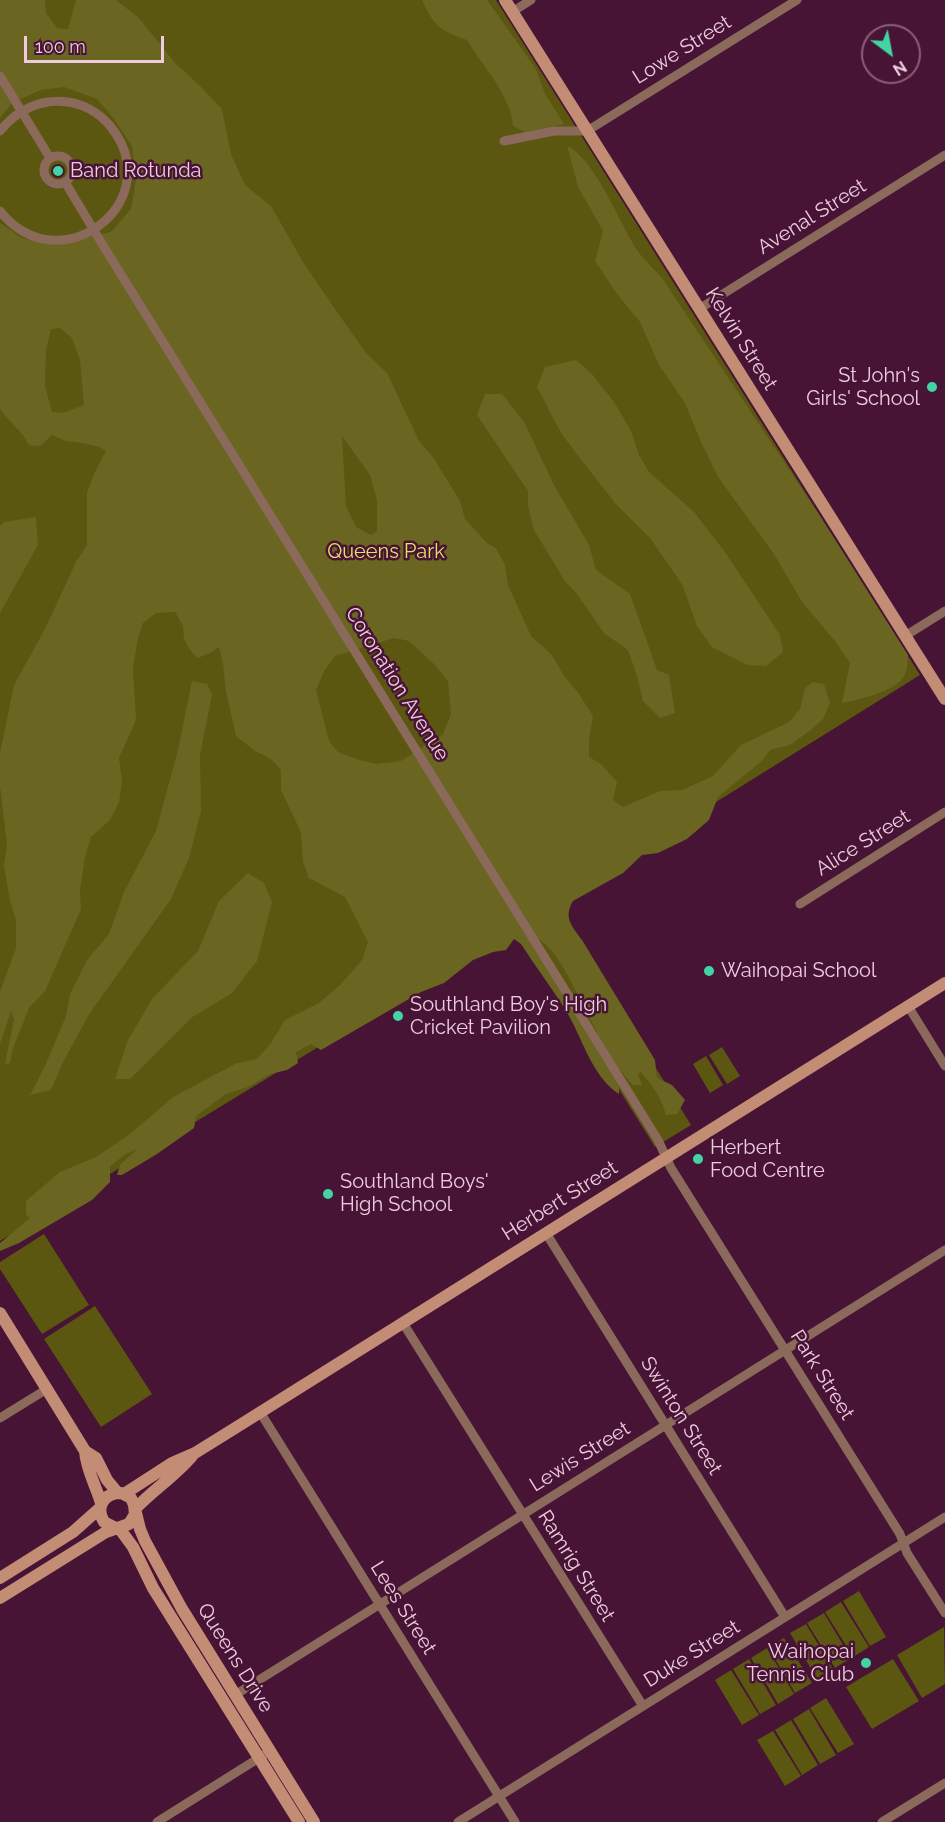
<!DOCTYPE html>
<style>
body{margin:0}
#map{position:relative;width:945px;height:1822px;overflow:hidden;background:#481435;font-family:Raleway,sans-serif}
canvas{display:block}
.north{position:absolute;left:861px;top:24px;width:60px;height:60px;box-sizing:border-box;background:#481435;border:2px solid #8a5e79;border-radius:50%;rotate:148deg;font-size:16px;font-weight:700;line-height:24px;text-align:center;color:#eeccde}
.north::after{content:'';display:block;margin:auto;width:21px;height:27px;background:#42d4a1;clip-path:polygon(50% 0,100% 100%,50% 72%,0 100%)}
.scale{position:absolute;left:24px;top:36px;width:140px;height:27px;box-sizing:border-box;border:3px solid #eeccde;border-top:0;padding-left:8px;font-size:18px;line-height:21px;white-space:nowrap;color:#eeccde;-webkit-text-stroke:4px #481435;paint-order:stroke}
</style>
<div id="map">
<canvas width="945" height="1822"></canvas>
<div class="north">N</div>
<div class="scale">100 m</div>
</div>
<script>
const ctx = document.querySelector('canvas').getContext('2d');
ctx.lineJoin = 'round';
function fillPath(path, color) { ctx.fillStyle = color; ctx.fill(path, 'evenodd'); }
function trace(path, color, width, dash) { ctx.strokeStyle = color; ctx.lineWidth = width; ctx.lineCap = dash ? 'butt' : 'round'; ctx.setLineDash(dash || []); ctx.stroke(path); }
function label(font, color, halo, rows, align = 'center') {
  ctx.font = font + ' Raleway,sans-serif'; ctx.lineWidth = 5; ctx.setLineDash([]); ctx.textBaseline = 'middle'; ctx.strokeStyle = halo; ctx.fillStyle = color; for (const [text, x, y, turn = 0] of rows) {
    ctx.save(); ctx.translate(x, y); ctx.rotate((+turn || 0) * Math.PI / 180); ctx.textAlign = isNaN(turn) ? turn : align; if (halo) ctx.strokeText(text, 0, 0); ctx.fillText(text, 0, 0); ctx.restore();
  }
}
fillPath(new Path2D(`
 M0,0H496L920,675L554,903L691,1125L655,1147L517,926L0,1241Z
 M722,1047L740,1076L727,1084L709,1055Z
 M706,1056L723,1085L710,1093L693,1064Z
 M44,1234L89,1305L42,1334L0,1269V1262Z
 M95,1306L152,1394L101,1427L44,1339Z
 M859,1591L886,1637L870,1646L843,1601Z
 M841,1602L869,1647L853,1657L825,1612Z
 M824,1613L851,1658L835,1668L807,1623Z
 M806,1624L833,1669L817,1679L790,1633Z
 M944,1627L945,1684L922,1698L897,1655Z
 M784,1638L812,1683L795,1693L768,1647Z
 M767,1648L794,1694L778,1704L751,1658Z
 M749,1659L776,1705L760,1714L733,1669Z
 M893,1659L919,1701L872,1729L846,1687Z
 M731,1670L759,1715L742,1725L715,1680Z
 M826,1698L854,1744L838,1753L810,1708Z
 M809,1709L836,1755L820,1764L793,1719Z
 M791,1720L818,1765L802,1775L775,1730Z
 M773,1731L801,1776L785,1786L757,1740Z`), '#5b5610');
fillPath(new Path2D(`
 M0,0H45L46,13L57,28L68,29L76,0H116L139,18L176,64L199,85L222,109L231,154L245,185L271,206L303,262L337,312L366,353L387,373L419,441L433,457L460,501L465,519L487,543L496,548L505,565L508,585L531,636L551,654L565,677L579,694L593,716L589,740V757L601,764L617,782L613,800L623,807L660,791L682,790L713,776L741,745L789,722L800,709L805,688L813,682L824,684L830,703L823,719L812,729L790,745L770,750L762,761L718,797L709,820L687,839L658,853L642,855L623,873L573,901C563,918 572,926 582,940L655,1060L657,1078L672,1085L685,1100L677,1114L666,1115C661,1097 653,1086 641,1072L638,1074L642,1085H633C613,1065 599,1036 586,1011C573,987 558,947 533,936L619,1084V1094C591,1076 582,1036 565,1009C551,987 535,966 521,944L514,939L506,950L493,952L473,960L444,983L421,992L321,1050L311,1044L296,1052L298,1063L287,1070L270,1074L248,1087L226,1094L196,1116L194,1128L157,1154L122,1175H117L120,1165L137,1149L126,1154L110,1166V1182L92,1200L19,1243L0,1251V1243L30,1218L26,1214V1201L60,1172L96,1157L130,1134L173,1097L237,1063L257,1059L271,1043L285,1020L319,1003L341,984L362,960L368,942L345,897L309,878L303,862L301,832L281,790V770L271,759L255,751L236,736L226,692L223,664L219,647L212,652L198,658L191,651L184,639L183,626L175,612L156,613L143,623L138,638L133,668L136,720L119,758L122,781L119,802L110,820L91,837L85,857L80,890L81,909L45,991L29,1008L13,1048L10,1063L5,1064L14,1019L11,1011L0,1044V992L16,948V920L10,901L4,866L7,845L0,786V753L14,685L45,629L76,562L87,545V493L94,474L106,451L99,447L77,442L66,441L52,435L40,446L29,445C22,431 10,422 0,409V223L22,238L52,244L111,232L131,209L136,180L132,146L111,115L97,99L64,87L41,90L12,103L0,118ZM60,328L72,338L80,360L84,405L63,413L52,412L45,386L46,350L51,329ZM342,436L370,475L377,500V531L371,535L356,527L346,506ZM394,638L409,641L435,665L448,681L451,714L443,734L401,761L376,764L356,759L338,752L329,741L316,690L324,671L335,656Z
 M422,0H487L536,69L545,94L564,124L525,132L513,126C512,119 511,112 508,106C499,82 480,62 467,40C440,31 434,26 422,0Z
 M567,145C598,164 617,219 637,250C644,260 654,269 662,278L820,516L908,655C907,661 908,669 905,674C899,691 858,700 842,703L850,663L835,641L802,602L774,554L718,477L701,442L685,403L659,365L640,322L617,294L595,261L603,231L578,187Z
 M576,360L592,374L614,402L631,431L639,455L649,472L694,512L725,552L780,635L783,652L766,666L747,665L712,647L697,626L682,584L650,538L615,503L576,453L561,433L537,387L545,367Z
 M485,394H502L524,422L554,485L589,545L596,570L630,594L657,670L669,675L675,713L660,718L643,701L637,676L628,650L604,633L577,594L565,581L534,530L528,506V491L477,415Z
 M36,517L38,545L0,613V526L5,522Z
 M192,681L207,684L212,695L200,755L201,811L189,858L171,899L90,1013L63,1062L51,1090L30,1095L45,1066L66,1016L70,994L87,960L109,934L124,892L156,831L178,750Z
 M248,873L264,883L272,902L257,961L232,993L191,1018L130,1079H115L128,1040L152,999L198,951L219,901Z`), '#6a6521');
trace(new Path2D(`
 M512,12L531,0
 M0,76L50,158
 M0,131C17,110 41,98 68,102C88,105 105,117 116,134C163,206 58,284 0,211
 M504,141L554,131H587L797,0
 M44 170a14 14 0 1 1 28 0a14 14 0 1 1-28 0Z
 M65,182L104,247L658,1140L671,1168L900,1534L907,1553L945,1613
 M699,309L945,155
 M905,636L945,611
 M800,904L945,812
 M908,1006L945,1066
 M546,1233L785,1617
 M403,1323L643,1706
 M260,1412L515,1822
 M0,1418L47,1389
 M235,1695L945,1250
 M157,1822L270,1751
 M458,1822L945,1517
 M882,1822L945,1783`), '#8c6a5b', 9);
trace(new Path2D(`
 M505,0L945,699
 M0,1313L85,1451L96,1458L107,1480L117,1492
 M85,1451C86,1469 96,1486 101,1503
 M192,1456C175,1476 153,1490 135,1509L140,1529L145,1541L182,1609L314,1822
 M124,1494L172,1463L195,1453L240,1425L945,983
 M119,1528L133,1547L153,1588L299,1822
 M0,1578L73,1532L100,1508
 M0,1598L106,1532L129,1524L135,1514L134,1505L131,1498L121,1493C104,1493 95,1507 104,1522L114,1527`), '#c38d75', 12);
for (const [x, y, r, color] of [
 [58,171,6,"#42d4a1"],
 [932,387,6,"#42d4a1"],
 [709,971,6,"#42d4a1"],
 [398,1016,6,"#42d4a1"],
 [698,1159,6,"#42d4a1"],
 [328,1194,6,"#42d4a1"],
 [866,1663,6,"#42d4a1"]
]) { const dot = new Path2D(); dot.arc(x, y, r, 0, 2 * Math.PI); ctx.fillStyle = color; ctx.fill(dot); trace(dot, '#481435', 2); }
label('20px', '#eeccde', '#481435', [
 ["Lowe Street",682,50,-32],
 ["Avenal Street",812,217,-32],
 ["Kelvin Street",741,339,58],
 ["Coronation Avenue",397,684,58],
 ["Alice Street",863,843,-32],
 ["Herbert Street",560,1201,-32],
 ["Park Street",822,1375,58],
 ["Swinton Street",681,1416,58],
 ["Lewis Street",580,1457,-32],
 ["Ramrig Street",576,1566,58],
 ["Lees Street",403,1608,58],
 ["Duke Street",692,1654,-32],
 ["Queens Drive",235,1658,58]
]);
label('20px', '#eeccde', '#481435', [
 ["Band Rotunda",70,171],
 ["St John's",920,376,"right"],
 ["Girls' School",920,399,"right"],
 ["Waihopai School",721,971],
 ["Southland Boy's High",410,1005],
 ["Cricket Pavilion",410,1028],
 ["Herbert",710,1148],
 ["Food Centre",710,1171],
 ["Southland Boys'",340,1182],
 ["High School",340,1205],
 ["Waihopai",854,1652,"right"],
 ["Tennis Club",854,1675,"right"]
], 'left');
label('20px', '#e8df69', '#481435', [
 ["Queens Park",386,552]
]);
</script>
